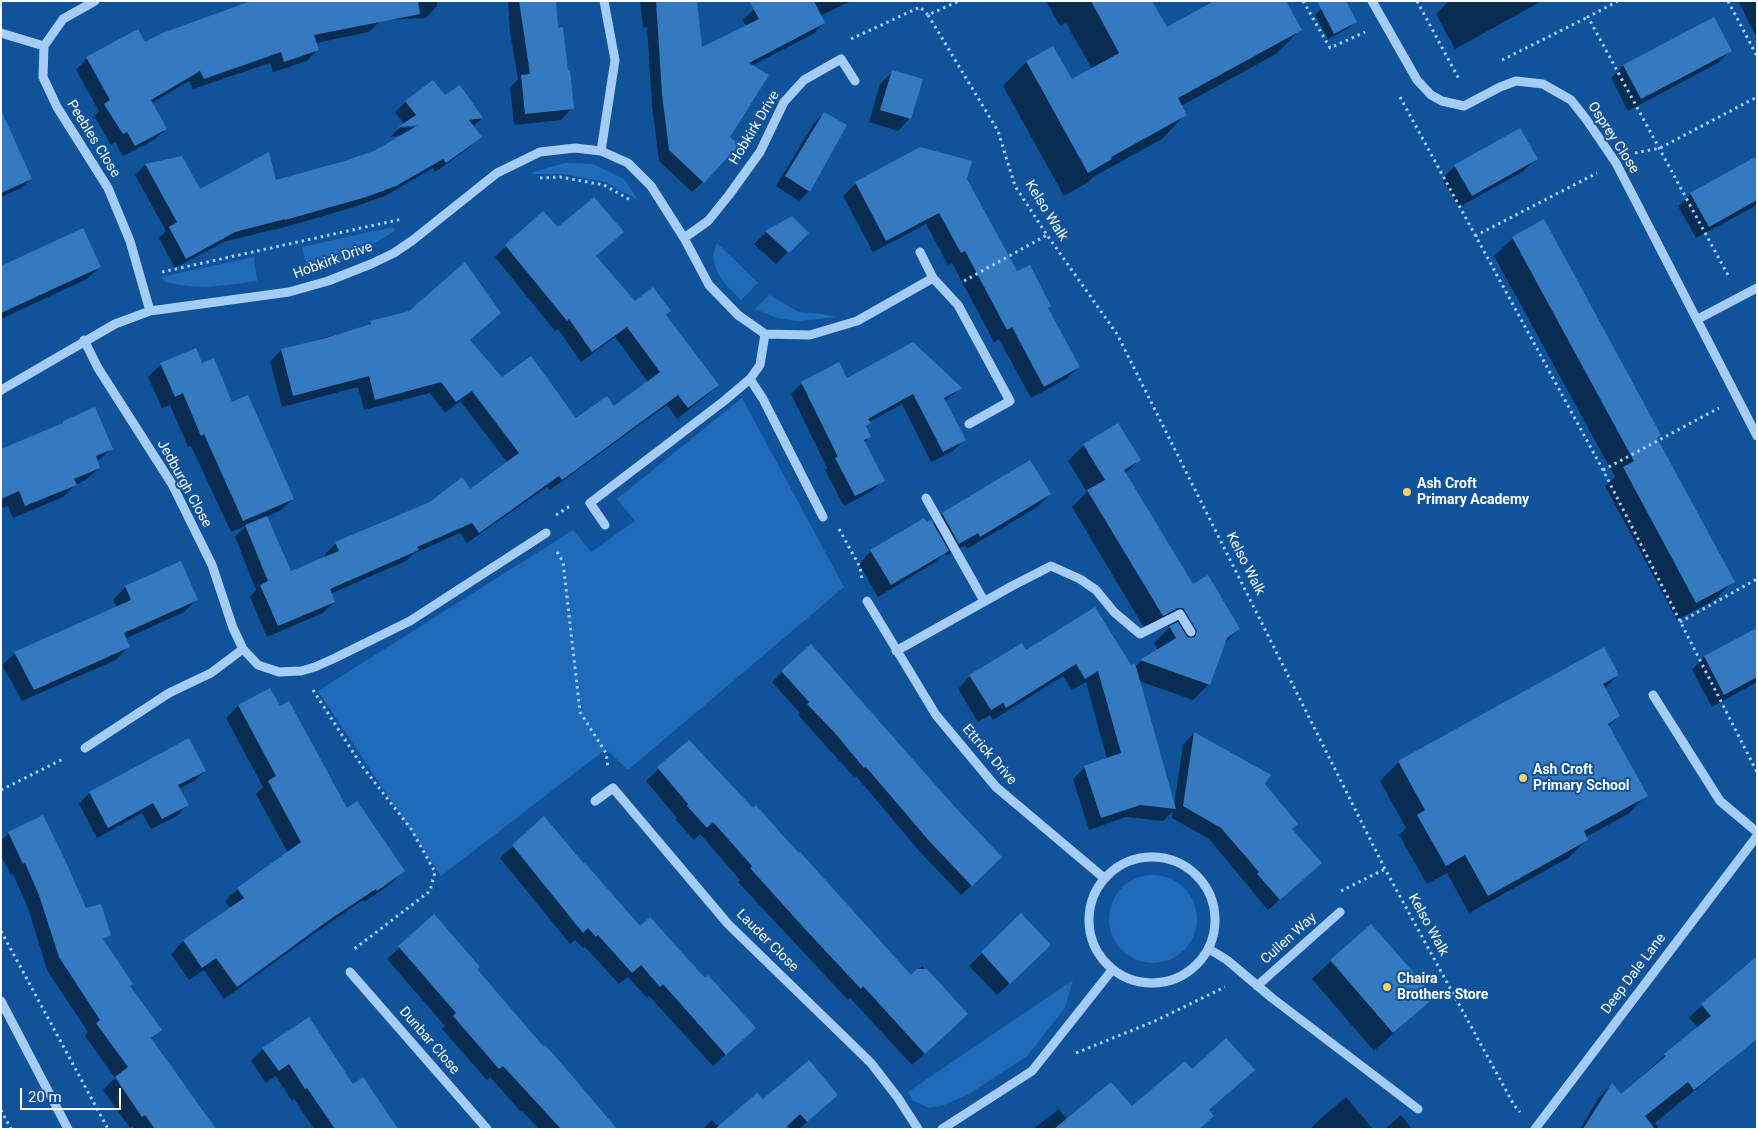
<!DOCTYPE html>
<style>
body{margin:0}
#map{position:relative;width:1758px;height:1130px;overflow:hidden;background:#11539b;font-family:Roboto,sans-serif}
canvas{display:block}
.frame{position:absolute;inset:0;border:2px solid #fff;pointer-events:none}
.scale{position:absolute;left:20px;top:1088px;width:101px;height:22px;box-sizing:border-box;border:2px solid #fff;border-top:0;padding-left:6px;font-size:15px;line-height:18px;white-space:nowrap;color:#fff;-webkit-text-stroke:4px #11539b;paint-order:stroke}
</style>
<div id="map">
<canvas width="1758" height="1130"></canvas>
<div class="frame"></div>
<div class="scale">20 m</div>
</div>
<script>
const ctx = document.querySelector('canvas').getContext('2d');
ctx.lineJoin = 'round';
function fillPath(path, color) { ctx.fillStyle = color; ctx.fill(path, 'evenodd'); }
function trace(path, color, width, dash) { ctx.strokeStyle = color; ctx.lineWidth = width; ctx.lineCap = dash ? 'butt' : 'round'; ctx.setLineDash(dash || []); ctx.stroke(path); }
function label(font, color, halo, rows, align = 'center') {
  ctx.font = font + ' Roboto,sans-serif'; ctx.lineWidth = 4; ctx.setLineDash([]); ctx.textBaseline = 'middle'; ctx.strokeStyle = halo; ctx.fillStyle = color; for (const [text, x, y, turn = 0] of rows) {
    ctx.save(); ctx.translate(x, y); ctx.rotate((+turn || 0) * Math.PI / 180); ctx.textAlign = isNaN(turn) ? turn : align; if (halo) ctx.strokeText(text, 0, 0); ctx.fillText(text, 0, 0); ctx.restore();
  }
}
fillPath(new Path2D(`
 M565,163L593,164L624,179L638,200L606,182L562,174H533V172Z
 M393,227L395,231L356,254L308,271L302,247Z
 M717,243L758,283L741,300C725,284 706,267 717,243Z
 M254,257L257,281C222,286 200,290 165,282L161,277Z
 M769,295L799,312L823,314L836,317L797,321L777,318L755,309Z
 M742,398L844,587L628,770L606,749L441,876L318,691L573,530L591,552L635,521L617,499Z
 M1109 919a44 44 0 1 1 88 0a44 44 0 1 1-88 0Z
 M1073,980L1065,1008L1027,1056L969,1094L944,1105L929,1108L912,1100L908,1092Z`), '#206bb9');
fillPath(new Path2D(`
 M275,1H442L437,3V6L426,18L381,20L369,32L316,43L318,49L307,61L273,72L270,63L193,89L189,81L152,103L166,129L154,140L123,156L115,142L111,145L94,116L99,111L76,70L87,58L145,44Z
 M508,1H555L557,29L572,108L561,120L514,125L510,88L518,79L510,32Z
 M640,1H695L701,49L746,26L743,20L754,9L769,1H851L820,16L824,23L813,34L751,66L728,137L703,182L692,192L659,161L652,106L647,27L643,28Z
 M1046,1H1151L1166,29L1300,30L1276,54L1181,106L1185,115L1162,139L1093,177L1087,183L1064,196L1003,86L1026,62L1052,48L1071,81L1092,69L1066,23L1060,26Z
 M1449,1H1542L1455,49L1436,14Z
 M1738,1H1757V38Z
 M1321,9L1355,22L1349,28L1328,39L1315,15Z
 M1713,18L1730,51L1718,63L1628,111L1611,78L1623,66Z
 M892,72L910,118L898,131L869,122L880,84Z
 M433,81L445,97L460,87L482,118L473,127L480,136L470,147L435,172L433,168L385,196L354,207L275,230V229L224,242L175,268L159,238L166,231L135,175L145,165L181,157L200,190L275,182L348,161L376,151L403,135L390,137L404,124L395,112L405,102ZM424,123L425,126L401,128L404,125Z
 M824,113L809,191L799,201L776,186L814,123Z
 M920,148L966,179L1017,273L1047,309L1079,367L1066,379L1031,398L999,339L994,342L952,263L948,265L926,224L873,252L843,196L856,183Z
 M1,150L31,179L21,188L1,197Z
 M1536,158L1524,171L1459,207L1442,179L1455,166Z
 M1757,158V205L1696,238L1678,206L1691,194Z
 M558,229L622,232L595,257L635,302L665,315L718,385L706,396L677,419L667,405L550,490L547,487L467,543L460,533L413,554L406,561L330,594L334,602L323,613L267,637L250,597L256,590L235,537L246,526L231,532L191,446L188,447L170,405L162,408L148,377L161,364L201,365L231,404L293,499L280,511L266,517L291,573L326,558L325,554L336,543L470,491L508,463L460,401L445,413L430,393L364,410L358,387L282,407L270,362L281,350L367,326L371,322L500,313L469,341L502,378L575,420L614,408L648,382L615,337L581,362L558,329L555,331L495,257L506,246Z
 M766,232L807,233L776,264L754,244Z
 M1513,238L1656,439L1733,581L1715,600L1677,620L1605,486L1615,477L1494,256Z
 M100,267L87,279L1,319V268Z
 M847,380L960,388L945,401L964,440L953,451L931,462L902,404L869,422L865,427L870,437L864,442L883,480L872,491L844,506L825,470L827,468L791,394L802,383Z
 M63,422L111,449L97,462L99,468L86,480L75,485L63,497L13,518L8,506L1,508V450L59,426Z
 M1084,445L1139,460L1125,474L1192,585L1239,629L1223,645L1209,684L1193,700L1139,681L1174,805L1183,745L1194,733L1264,784L1291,829L1309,874L1268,910L1209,839L1172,818L1173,811L1163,821L1126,817L1089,830L1073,779L1085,767L1107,759L1086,682L1072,690L1063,676L993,720L990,715L978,722L958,689L970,676L1026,652L1130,667H1135L1141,661L1158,650L1154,643L1169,628L1167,624L1146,631L1072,507L1087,492L1068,461Z
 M1030,462L1050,494L1037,507L967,549L965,545L946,556L945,553L934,563L878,597L859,564L871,551L927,524L932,525L943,514Z
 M180,563L196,600L184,612L125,639L128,647L116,660L22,701L2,665L15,653L117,608L113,600L125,587Z
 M1757,629V682L1712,707L1692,670L1704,657Z
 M1603,648L1618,675L1604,689L1619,716L1608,727L1646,795L1628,814L1586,837L1587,840L1568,858L1469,913L1447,873L1427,884L1399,835L1406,828L1380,781L1399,762Z
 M782,672L991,867L961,895L920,852L856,776L854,777L798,715L800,713L772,682Z
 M270,689L279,708L346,809L403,871L391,884L364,902L363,900L315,933L224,999L204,970L189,980L171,954L183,941L231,909L225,901L238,889L288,853L256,794L263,787L226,718L238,706Z
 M189,740L205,771L194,781L179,789L187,805L177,816L151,829L142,813L97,838L79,804L89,793Z
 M689,741L910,977L922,966L967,1014L912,1065L850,998L848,1000L738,882L740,880L700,834L694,840L675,819L677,818L646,781Z
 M544,818L583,866L742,1040L713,1066L649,996L647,998L628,977L619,984L585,947L583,948L575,940L570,944L500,858Z
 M9,833L109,934L102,941L129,986L160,1030L151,1039L214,1129H134L132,1126L130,1128L103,1090L115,1078L85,1036L88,1032L47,970L28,908L13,874L11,875L1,856V841Z
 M1021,915L1037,957L997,995L969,966Z
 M434,916L476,969L543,1048L617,1129H539L522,1111L521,1112L490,1077L487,1080L442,1029L445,1026L387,959Z
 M1331,961L1433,997L1374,1051L1312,979Z
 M1744,969L1735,1055L1722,1068L1655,1123L1659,1129H1580L1599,1097L1612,1085L1620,1096L1665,1055L1698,1028L1689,1017Z
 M263,1049L353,1086L396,1129H314L294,1099L292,1101L276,1076L266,1083L251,1061Z
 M1192,1071L1242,1081L1208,1111L1199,1129H1033L1059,1109L1067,1120L1132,1108Z
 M1346,1097L1373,1129H1310L1319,1120Z
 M762,1101L824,1107L799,1129H790L788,1125L784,1129H703L712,1120L719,1127Z
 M1401,1115L1412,1129H1385Z`), '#0007');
fillPath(new Path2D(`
 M251,1H418L420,14L314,35L319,50L284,62L281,52L204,79L200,71L151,100L167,129L135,146L127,132L123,134L104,104L110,100L86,57L138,29L145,42L160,34Z
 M519,1H556L558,28L563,27L568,70H570L574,109L525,114L521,75L530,74Z
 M656,1H697L702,47L759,19L749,1H814L825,23L749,63L769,75L730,137L739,145L704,183L669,150L662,94Z
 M1091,1H1152L1167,27L1214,1H1286L1302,30L1178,98L1187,115L1111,157L1112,159L1088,173L1026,61L1053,46L1072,79L1119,53Z
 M1317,1H1346L1357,22L1334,34Z
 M1714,17L1732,51L1641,99L1623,65Z
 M892,70L923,79L911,119L880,110Z
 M433,80L445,95L460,85L483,118L469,120L482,137L446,163L443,159L396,186L366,197L285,220V219L235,232L186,259L169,227L177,222L145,164L182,156L200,189L269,152L276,180L348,160L376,150L418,125L398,127L416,115L405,101Z
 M1,110L32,179L1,193Z
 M824,112L847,125L810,192L785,176Z
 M1520,128L1538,159L1472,196L1454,165Z
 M920,147L972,161L967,179L1017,271L1030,265L1051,306L1048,308L1080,367L1044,387L1012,327L1007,330L965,251L961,253L939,213L886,241L855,182Z
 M1757,156V200L1709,227L1690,193Z
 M594,197L624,232L596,256L635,301L653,287L671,311L666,315L719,385L688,408L678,395L562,480L559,476L479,533L472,523L417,547L419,550L330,589L335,602L278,626L260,585L268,581L245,525L267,516L291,571L339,551L335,542L430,502L462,477L470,489L519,453L472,391L456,402L441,382L375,400L369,376L293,396L281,349L326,338L371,324L370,321L409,311L465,262L501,313L470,340L502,377L531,356L576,418L607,396L614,406L660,372L627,327L592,352L569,319L567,321L505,245L543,211L558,227Z
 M792,216L809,233L789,253L765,231Z
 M1544,219L1661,435L1657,438L1735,582L1696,603L1623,467L1634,461L1512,237Z
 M83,228L101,267L1,313V266Z
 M913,342L962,388L944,398L966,440L943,452L913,394L868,419L871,423L866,426L871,437L864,440L885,481L855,496L835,458L838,457L801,382L839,362L847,378Z
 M196,348L202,363L214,358L232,402L248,395L294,499L243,521L204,434L201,436L183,393L175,397L160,363Z
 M95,407L113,449L96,456L100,468L74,479L77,485L25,506L19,491L1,499V449L63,423V421Z
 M1118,423L1141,460L1124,470L1193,584L1208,575L1240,629L1227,638L1210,685L1140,660L1176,638L1169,626L1178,622L1188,638L1195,637L1197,631L1183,608H1178L1163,616L1087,490L1105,480L1083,444Z
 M1030,460L1051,494L980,537L978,533L959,544L942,513Z
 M924,518L927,522L931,520L949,551L891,585L870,550Z
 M181,561L198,600L124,633L130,647L34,690L14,652L131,600L125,586Z
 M1095,607L1131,665L1135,663L1176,809L1140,805L1101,818L1084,766L1121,753L1098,671L1085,679L1076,664L1006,708L1003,703L991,710L969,675L1022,643L1026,650Z
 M1757,628V677L1724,695L1704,656Z
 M811,644L954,806L1002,857L972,886L930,842L866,767L864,768L834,732L807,704L809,702L781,671Z
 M1604,647L1619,675L1603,684L1620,716L1608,724L1648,796L1584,831L1588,840L1488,896L1465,855L1446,866L1417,815L1425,810L1398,761Z
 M270,688L280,706L289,701L347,808L357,801L405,871L377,891L376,889L329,920L237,987L216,958L202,968L183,940L244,898L237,888L301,842L268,781L276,776L238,705Z
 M1194,732L1271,775L1265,784L1298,824L1292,829L1322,863L1280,900L1257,874L1259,872L1221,828L1183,806Z
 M189,738L206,771L178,785L189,805L162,819L153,803L108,828L89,792Z
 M689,740L753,808L756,805L784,837L799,853L800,852L911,975L917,969H927L968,1014L925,1054L863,986L861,989L804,928L750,868L752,866L713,822L707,828L687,806L688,804L657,767Z
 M43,815L65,860L86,908L101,904L111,935L103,939L133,984L130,986L162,1030L151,1038L216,1129H155L145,1115L142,1117L115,1077L128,1067L96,1023L100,1020L59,957L39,895L25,863L23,864L8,832Z
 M544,816L584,864L585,863L640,926L650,917L705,978L708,975L756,1028L726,1055L663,984L660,987L641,965L632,973L598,935L596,937L588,928L583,933L512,845Z
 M1021,913L1051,945L1010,984L981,952Z
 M434,914L480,967L477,969L543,1046L545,1045L568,1071L617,1129H561L503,1066L499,1069L453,1016L456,1013L398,946Z
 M1371,924L1435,997L1393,1033L1330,960Z
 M1757,956V1039L1694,1090L1688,1082L1645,1116L1655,1129H1583L1612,1083L1621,1094L1666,1056L1664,1054L1711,1016L1701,1004Z
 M309,1017L353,1084L363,1077L398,1129H335L307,1088L305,1089L289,1064L279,1071L262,1048Z
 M1226,1038L1255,1070L1209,1110L1214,1116L1199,1129H1054L1111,1082L1132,1106L1185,1061L1192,1069Z
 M809,1060L838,1095L807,1122L800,1114L786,1127L787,1129H715L757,1093L763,1099Z`), '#357ac1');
trace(new Path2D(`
 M1303,1L1330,48L1365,32
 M1417,1L1460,81
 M1618,1L1588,17L1729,277
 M1728,1L1757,56
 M928,15L998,131L1015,186L1047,235L1117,334L1385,869L1514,1105L1520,1112
 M851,39L920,7L928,15L959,1
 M1502,60L1588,17
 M1400,97L1603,470L1757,772
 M1635,153L1660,148L1757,97
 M540,178L560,177L604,185L632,201
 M1475,236L1597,173
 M162,272L402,219
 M964,281L1047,235
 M1603,470L1719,408
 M556,515L570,506
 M839,529L860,567L862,580
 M557,552L563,562L580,712L606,753L608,767
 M1680,622L1757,579
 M313,690L362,766L411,829L435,872L430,891L353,950
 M1,790L65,758
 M1341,891L1385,869
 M1,931L108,1129
 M1076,1053L1155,1021L1225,987
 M1,1110L11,1129`), '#a5ccf4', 3, [2.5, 4]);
trace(new Path2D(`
 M95,1L63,19L44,46L43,77L57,107L108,188L130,241L150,311
 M1372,1L1417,80L1431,95L1442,101L1464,106L1500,87L1516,81L1543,84L1571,100L1586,119L1616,163L1757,436
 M1,33L44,46
 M601,151L615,60L604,1
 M684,238L708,221L729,195L760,152L784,102L804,80L841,59L855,81
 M920,252L933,278
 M1698,319L1757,288
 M84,340L98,368L172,484L212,565L233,628L243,649L258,665L279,672L301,671L315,667L335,658L410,621L546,533
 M750,379L763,399L823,517
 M1,390L115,324L150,311L289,292L328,281L371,264L394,253L413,240L497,173L540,152L575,148L601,151L628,163L651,186L684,238L709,285L738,315L765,334L810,335L857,321L933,278L958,305L1010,401L969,424
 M926,498L984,601
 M605,525L590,503L724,401L750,379L760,365L765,334
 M867,601L936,715L996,787L1104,878
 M896,651L1012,586L1051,566L1080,579L1096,590L1114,612L1140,634L1180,614L1191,632
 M1653,695L1720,801L1757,832
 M85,748L169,693L211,673L243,649
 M595,801L613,788L728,924L871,1063L898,1098L918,1129
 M1089 920a63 63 0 1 1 126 0a63 63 0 1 1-126 0Z
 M1209,949L1227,960L1272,998L1418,1109
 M350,972L487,1129
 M1257,986L1340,912
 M1,1001L68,1129
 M942,1129L1032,1071L1112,970
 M1535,1129L1757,836`), '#a5ccf4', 9);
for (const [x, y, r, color] of [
 [1407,492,5,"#ffce69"],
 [1523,778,5,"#ffce69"],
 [1387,987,5,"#ffce69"]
]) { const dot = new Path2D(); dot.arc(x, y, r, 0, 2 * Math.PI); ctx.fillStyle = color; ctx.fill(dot); trace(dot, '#11539b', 2); }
label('14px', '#fff', '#11539b', [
 ["Hobkirk Drive",755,128,-59],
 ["Osprey Close",1613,138,57],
 ["Peebles Close",93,139,58],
 ["Kelso Walk",1046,211,58],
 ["Hobkirk Drive",333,261,-20],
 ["Jedburgh Close",184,484,61],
 ["Kelso Walk",1245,564,63],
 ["Ettrick Drive",989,755,49],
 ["Kelso Walk",1428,925,61],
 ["Cullen Way",1289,939,-42],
 ["Lauder Close",767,941,45],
 ["Deep Dale Lane",1634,974,-53],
 ["Dunbar Close",429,1041,49]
]);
label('bold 14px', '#fff', '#11539b', [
 ["Ash Croft",1417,484],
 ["Primary Academy",1417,500],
 ["Ash Croft",1533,770],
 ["Primary School",1533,786],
 ["Chaira",1397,979],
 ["Brothers Store",1397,995]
], 'left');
</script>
